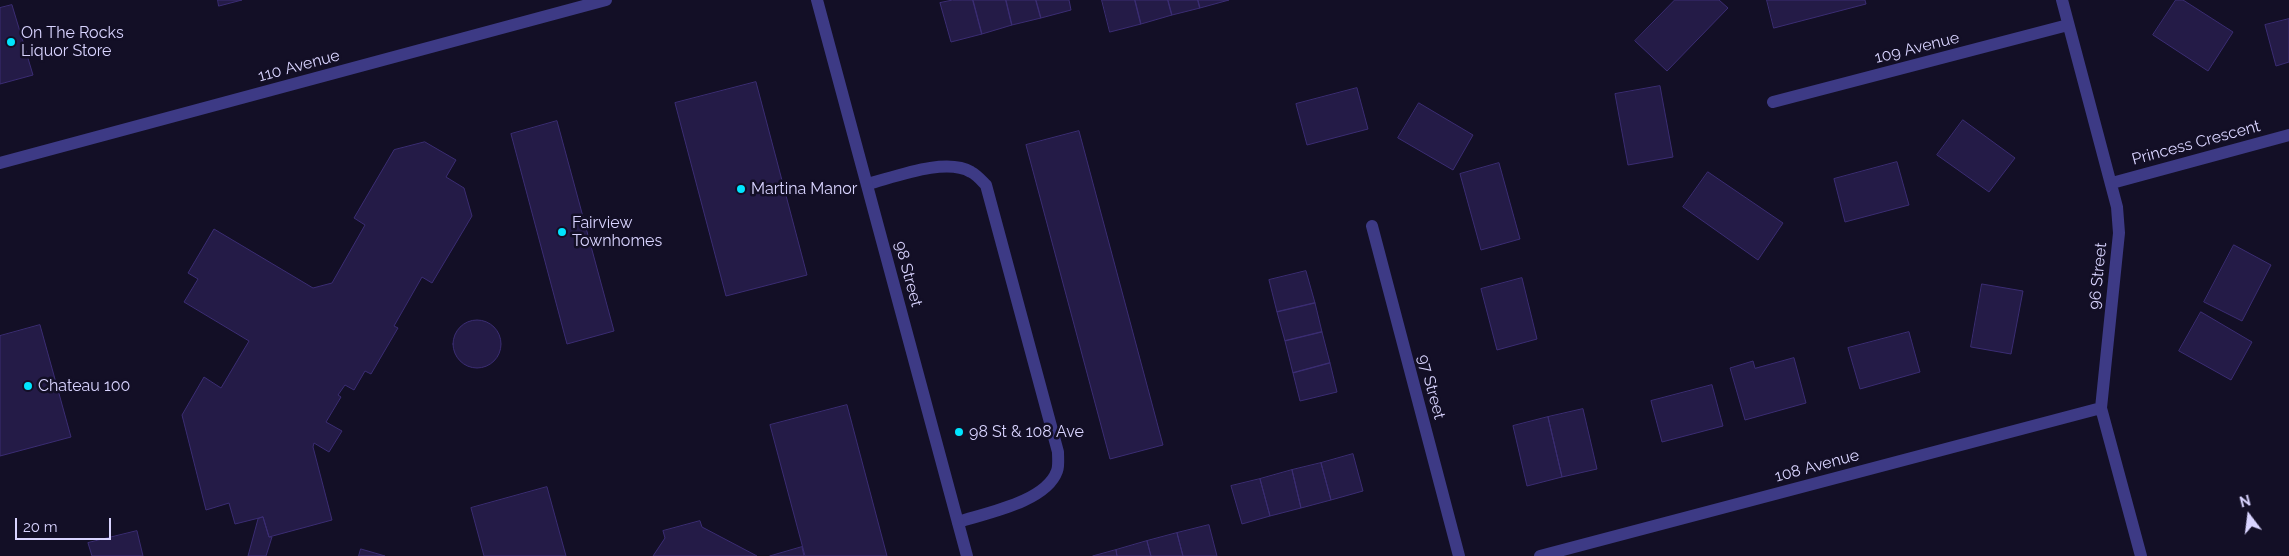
<!DOCTYPE html>
<style>
body{margin:0}
#map{position:relative;width:2289px;height:556px;overflow:hidden;background:#130f26;font-family:Raleway,sans-serif}
canvas{display:block}
.north{position:absolute;left:2224px;top:491px;width:50px;height:50px;-webkit-text-stroke:4px #130f26;paint-order:stroke;rotate:345deg;font-size:14px;font-weight:700;line-height:20px;text-align:center;color:#d9d4ff}
.north::after{content:'';display:block;margin:auto;width:18px;height:22px;background:#d9d4ff;clip-path:polygon(50% 0,100% 100%,50% 72%,0 100%)}
.scale{position:absolute;left:15px;top:518px;width:96px;height:22px;box-sizing:border-box;border:2px solid #d9d4ff;border-top:0;padding-left:6px;font-size:15px;line-height:18px;white-space:nowrap;color:#d9d4ff;-webkit-text-stroke:4px #130f26;paint-order:stroke}
</style>
<div id="map">
<canvas width="2289" height="556"></canvas>
<div class="north">N</div>
<div class="scale">20 m</div>
</div>
<script>
const ctx = document.querySelector('canvas').getContext('2d');
ctx.lineJoin = 'round';
function fillPath(path, color) { ctx.fillStyle = color; ctx.fill(path, 'evenodd'); }
function trace(path, color, width, dash) { ctx.strokeStyle = color; ctx.lineWidth = width; ctx.lineCap = dash ? 'butt' : 'round'; ctx.setLineDash(dash || []); ctx.stroke(path); }
function label(font, color, halo, rows, align = 'center') {
  ctx.font = font + ' Raleway,sans-serif'; ctx.lineWidth = 5; ctx.setLineDash([]); ctx.textBaseline = 'middle'; ctx.strokeStyle = halo; ctx.fillStyle = color; for (const [text, x, y, turn = 0] of rows) {
    ctx.save(); ctx.translate(x, y); ctx.rotate((+turn || 0) * Math.PI / 180); ctx.textAlign = isNaN(turn) ? turn : align; if (halo) ctx.strokeText(text, 0, 0); ctx.fillText(text, 0, 0); ctx.restore();
  }
}
const building = new Path2D(`
 M218,0H242L219,6Z
 M953,0H973L982,34L951,42L940,3Z
 M973,0H1006L1012,25L982,34Z
 M1006,0H1036L1041,18L1012,25Z
 M1036,0H1069L1071,10L1041,18Z
 M1102,0H1135L1141,24L1110,32Z
 M1135,0H1168L1172,15L1141,24Z
 M1168,0H1198L1200,8L1172,15Z
 M1198,0H1229L1200,8Z
 M1675,0H1719L1728,8L1667,71L1635,41Z
 M1767,0H1865L1866,4L1774,28Z
 M2176,0H2183L2233,32L2208,71L2153,35Z
 M12,5L33,75L0,84V8Z
 M2289,19V62L2276,66L2265,25Z
 M756,82L807,275L726,296L675,103Z
 M1660,86L1673,157L1628,165L1615,94Z
 M1357,88L1368,129L1307,145L1296,104Z
 M1419,103L1473,135L1453,170L1398,138Z
 M1963,120L2015,158L1989,192L1937,155Z
 M557,121L614,331L567,344L511,134Z
 M1079,131L1163,445L1110,459L1026,145Z
 M425,142L456,160L446,177L464,188L472,216L432,283L422,277L394,326L398,328L371,374L365,371L354,390L345,385L338,395L341,397L326,422L342,431L329,452L314,443L313,447L332,520L269,537L263,517L235,524L229,503L206,510L182,415L204,377L221,388L249,341L184,302L198,279L188,273L214,229L313,288L332,283L365,225L354,218L394,150Z
 M1897,162L1909,205L1845,222L1834,179Z
 M1499,163L1520,239L1481,250L1460,174Z
 M1708,172L1783,223L1758,260L1683,207Z
 M2234,245L2271,265L2242,321L2204,302Z
 M1306,271L1315,303L1277,312L1269,280Z
 M1522,278L1537,339L1497,350L1481,289Z
 M1982,284L2023,291L2011,354L1971,347Z
 M1315,303L1322,332L1285,341L1277,312Z
 M2201,312L2252,342L2231,380L2179,351Z
 M453 344a24 24 0 1 1 48 0a24 24 0 1 1-48 0Z
 M40,325L71,437L0,456V336Z
 M1322,332L1330,363L1293,373L1285,341Z
 M1909,332L1920,372L1860,389L1848,348Z
 M1794,358L1806,403L1745,420L1730,368L1753,361L1755,368Z
 M1330,363L1337,392L1300,401L1293,373Z
 M1712,385L1723,426L1662,442L1651,401Z
 M847,405L887,556H805L770,425Z
 M1583,409L1597,469L1562,477L1548,417Z
 M1548,417L1562,477L1527,486L1513,426Z
 M1353,454L1363,491L1331,500L1321,463Z
 M1321,463L1331,500L1301,508L1292,470Z
 M1292,470L1301,508L1270,516L1260,479Z
 M1260,479L1270,516L1242,524L1231,486Z
 M547,487L566,556H484L471,508Z
 M263,517L269,537H272L266,556H248L258,519Z
 M700,521L702,527L757,556H653L665,538L663,531Z
 M1209,525L1217,556H1183L1177,533Z
 M137,531L143,556H92L88,543Z
 M1177,533L1183,556H1151L1147,541Z
 M1147,541L1151,556H1117L1116,550Z
 M802,547L804,556H770Z
 M361,549L385,556H359Z
 M1116,550L1117,556H1093Z`);
fillPath(building, '#241b47');
trace(building, '#3b2d73', 1);
trace(new Path2D(`
 M868,184C895,177 946,157 971,172C977,175 982,181 986,185L1058,452C1058,458 1059,466 1057,471C1046,502 986,513 958,522`), '#3d3a85', 12);
trace(new Path2D(`
 M817,0L967,556
 M2062,0L2117,207L2119,233L2101,408L2141,556
 M1773,102L2068,25
 M0,163L606,0
 M2112,183L2289,135
 M1372,226L1459,556
 M1540,556L2101,408`), '#3d3a85', 12);
for (const [x, y, r, color] of [
 [11,42,5,"#00e5ff"],
 [741,189,5,"#00e5ff"],
 [562,232,5,"#00e5ff"],
 [28,386,5,"#00e5ff"],
 [959,432,5,"#00e5ff"]
]) { const dot = new Path2D(); dot.arc(x, y, r, 0, 2 * Math.PI); ctx.fillStyle = color; ctx.fill(dot); trace(dot, '#130f26', 2); }
label('16px', '#d9d4ff', '#130f26', [
 ["On The Rocks",21,33],
 ["Liquor Store",21,51],
 ["Martina Manor",751,189],
 ["Fairview",572,223],
 ["Townhomes",572,241],
 ["Chateau 100",38,386],
 ["98 St & 108 Ave",969,432]
], 'left');
label('16px', '#d9d4ff', '#130f26', [
 ["109 Avenue",1917,48,-14],
 ["110 Avenue",299,66,-15],
 ["Princess Crescent",2196,143,-15],
 ["98 Street",908,274,75],
 ["96 Street",2098,276,-84],
 ["97 Street",1431,387,75],
 ["108 Avenue",1817,466,-15]
]);
</script>
